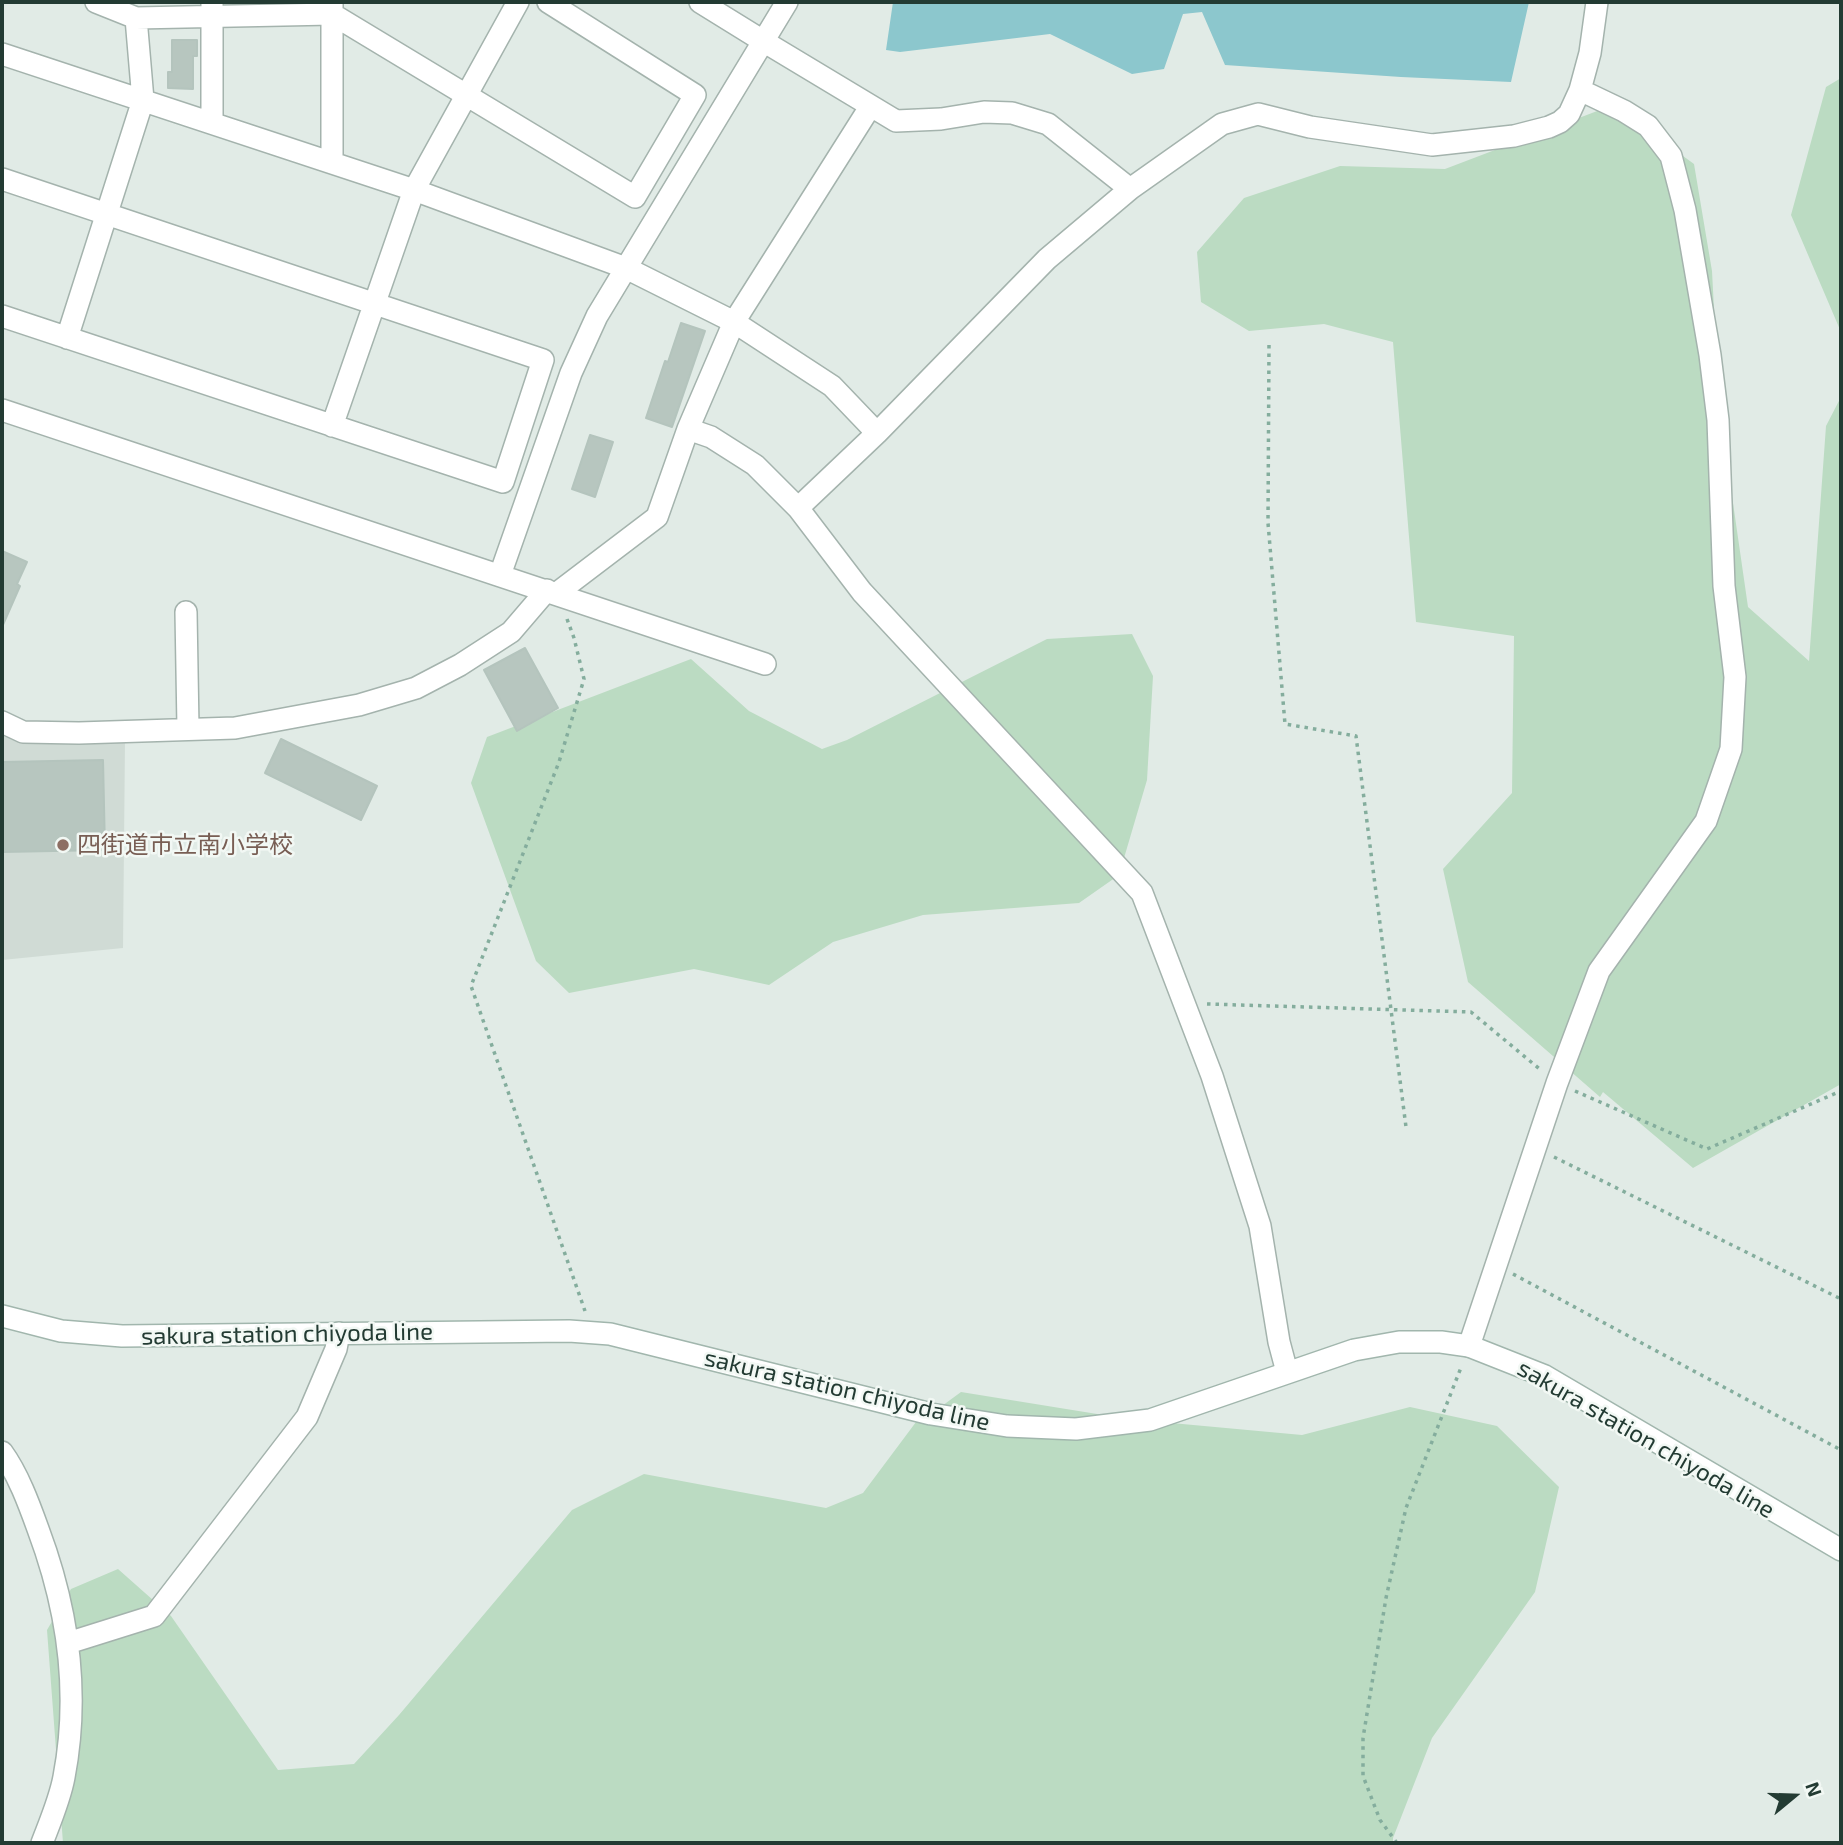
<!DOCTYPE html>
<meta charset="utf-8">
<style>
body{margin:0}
#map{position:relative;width:1843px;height:1845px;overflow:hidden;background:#e1ebe6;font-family:"Exo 2",sans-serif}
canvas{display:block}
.frame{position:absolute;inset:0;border:4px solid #233b33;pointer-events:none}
.north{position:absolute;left:1759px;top:1761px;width:70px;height:70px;-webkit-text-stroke:5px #f2f8f4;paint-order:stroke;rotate:71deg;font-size:19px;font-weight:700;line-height:28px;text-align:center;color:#233b33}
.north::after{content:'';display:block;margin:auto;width:24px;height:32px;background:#233b33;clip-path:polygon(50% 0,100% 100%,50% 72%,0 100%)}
</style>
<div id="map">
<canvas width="1843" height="1845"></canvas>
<div class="frame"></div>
<div class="north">N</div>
</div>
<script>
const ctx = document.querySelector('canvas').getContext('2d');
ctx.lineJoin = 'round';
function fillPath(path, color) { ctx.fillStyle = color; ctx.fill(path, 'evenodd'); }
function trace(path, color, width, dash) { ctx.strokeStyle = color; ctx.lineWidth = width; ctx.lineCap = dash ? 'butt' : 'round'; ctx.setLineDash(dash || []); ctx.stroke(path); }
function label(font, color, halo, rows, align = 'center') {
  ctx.font = font + ' "Exo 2","Noto Sans JP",sans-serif'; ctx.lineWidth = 5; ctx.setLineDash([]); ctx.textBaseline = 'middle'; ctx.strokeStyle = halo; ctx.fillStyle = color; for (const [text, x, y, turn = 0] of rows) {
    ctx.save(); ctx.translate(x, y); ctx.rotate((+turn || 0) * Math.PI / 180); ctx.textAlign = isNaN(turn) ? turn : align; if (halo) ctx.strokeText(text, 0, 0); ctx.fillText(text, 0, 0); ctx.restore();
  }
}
fillPath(new Path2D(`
 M2,735L19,743L125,741L123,948L2,960Z`), '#d0dbd5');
fillPath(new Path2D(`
 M1841,78V332L1791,215L1826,87Z
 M1613,105L1694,164L1712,271L1719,406L1748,607L1809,661L1826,426L1841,397V1084L1693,1168L1603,1092L1600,1097L1468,982L1443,869L1512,793L1514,636L1416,622L1393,342L1324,324L1249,331L1201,302L1197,252L1244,198L1340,166L1445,169Z
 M1132,634L1153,676L1147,780L1119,875L1079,903L923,915L833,942L769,985L694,969L569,993L536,961L471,783L487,737L691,659L749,711L822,749L847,740L1047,639Z
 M961,1392L1128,1419L1302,1435L1410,1407L1497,1426L1559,1487L1535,1592L1432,1738L1393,1838V1843H63L47,1630L71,1589L118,1569L171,1616L278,1770L354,1764L399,1715L572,1510L644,1474L826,1508L863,1493L919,1418L931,1414Z`), '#bbdbc2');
fillPath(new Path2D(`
 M893,2H1529L1511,82L1401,77L1225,65L1202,12L1183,14L1164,69L1132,74L1050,34L900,52L886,50Z`), '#8cc7cd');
const building = new Path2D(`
 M172,40H197V56H193V89L168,88V72H172Z
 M681,323L705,331L672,427L646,418L665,361L668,362Z
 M590,435L613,442L595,497L572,489Z
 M2,551L27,562L17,584L20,586L2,627Z
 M525,648L558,708L517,731L484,670Z
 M281,739L377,786L361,820L265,773Z
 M103,760L105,850L2,852V762Z`);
fillPath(building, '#b7c6bf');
trace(building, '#b4c4bd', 2);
const minor = new Path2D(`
 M136,18L332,14L635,197L695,95L548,2
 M763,41L896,121L941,119L984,112L1012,113L1048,124L1130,189
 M2,54L414,190L626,268L734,322L832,386L877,433
 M212,123V4
 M332,162V4
 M2,179L543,360L503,482L2,316
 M67,338L143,100L136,18L96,2
 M332,426L414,190L518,2
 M688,429L711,437L755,465L798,508L862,592L1142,893L1212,1076L1260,1226L1279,1342L1287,1372
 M798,508L877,433L1047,259L1130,189L1222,124L1258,114L1310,127L1432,145L1514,136L1549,127L1560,122L1569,114L1580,90L1590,53L1597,2
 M557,593L657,517L688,429L734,322L870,107
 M186,612L188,728
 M2,722L23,732L79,733L235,728L359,705L416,688L460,665L511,632L547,590
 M1469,1346L1557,1083L1599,971L1706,821L1731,749L1735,677L1724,586L1718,420L1710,355L1685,210L1671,156L1648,126L1624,111L1580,90
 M2,1452C18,1474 29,1504 38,1529C68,1609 80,1693 64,1777C60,1799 50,1822 42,1843
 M68,1643L154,1616L307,1417L336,1349L339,1333`);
const tertiary = new Path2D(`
 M700,2L763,41
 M2,410L765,664
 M500,575L571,373L597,316L787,2`);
const secondary = new Path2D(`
 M2,1316L61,1331L122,1336L569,1331L610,1334L931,1414L1007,1426L1076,1429L1150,1420L1354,1350L1399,1342H1441L1469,1346L1545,1376L1841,1550`);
trace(minor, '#a4b3ad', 24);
trace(tertiary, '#a4b3ad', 24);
trace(secondary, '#a1b6ad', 24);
trace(new Path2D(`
 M1269,345L1268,523L1285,724L1356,736L1406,1127
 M567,619L574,638L584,679L559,762L471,986L585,1311
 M1207,1004L1471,1012L1542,1071
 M1575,1091L1707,1149L1841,1091
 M1554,1157L1841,1299
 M1513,1274L1841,1450
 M1397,1843L1380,1820L1363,1776V1738L1386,1598L1406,1508L1462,1365`), '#84ad9d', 3.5, [3.5, 5]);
trace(minor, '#fff', 21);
trace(tertiary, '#fff', 21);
trace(secondary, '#fff', 21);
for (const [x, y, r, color] of [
 [63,845,7,"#8d6e63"]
]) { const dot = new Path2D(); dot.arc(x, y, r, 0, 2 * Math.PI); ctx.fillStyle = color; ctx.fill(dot); trace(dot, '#f2f8f4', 2.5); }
label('24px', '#785e54', '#f2f8f4', [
 ["四街道市立南小学校",77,845]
], 'left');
label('24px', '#233b33', '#f2f8f4', [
 ["sakura station chiyoda line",287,1334,-1],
 ["sakura station chiyoda line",847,1390,13],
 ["sakura station chiyoda line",1646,1439,30]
]);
</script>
